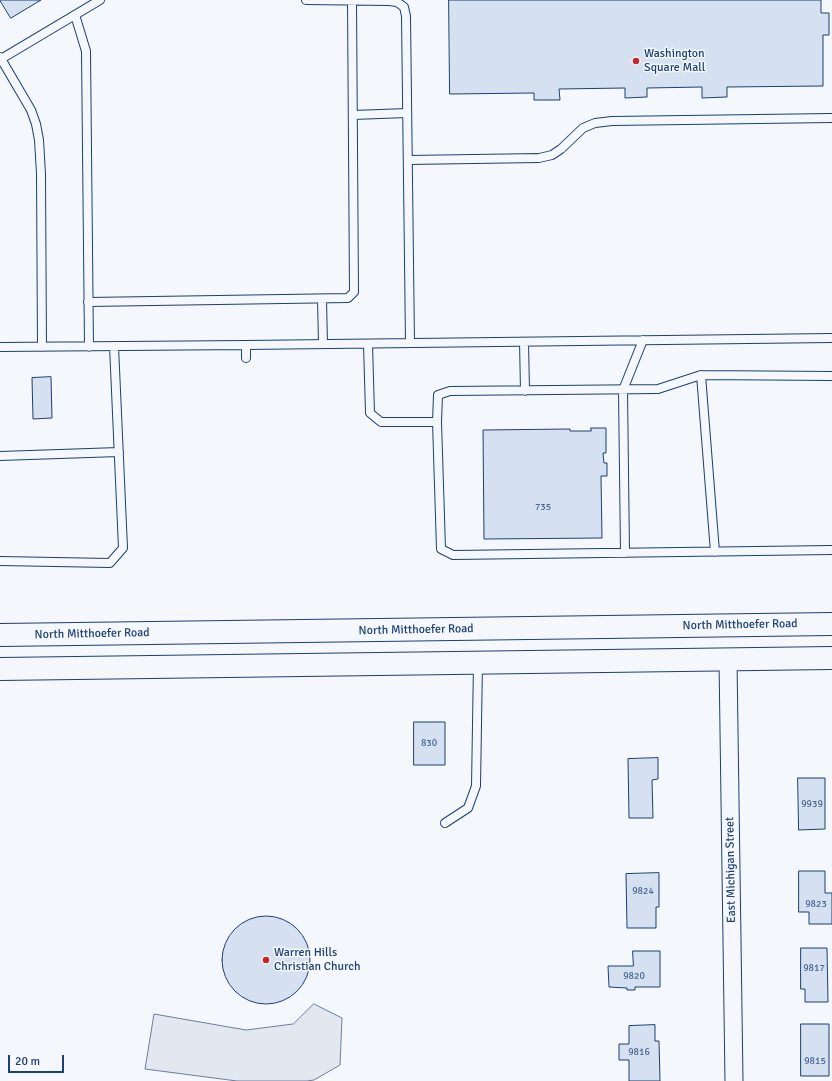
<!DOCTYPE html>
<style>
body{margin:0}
#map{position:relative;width:832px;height:1081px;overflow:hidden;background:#f4f7fb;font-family:Signika,sans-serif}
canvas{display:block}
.scale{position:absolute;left:8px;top:1055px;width:56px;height:18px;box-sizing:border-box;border:2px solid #1d3f73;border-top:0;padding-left:5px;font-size:12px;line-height:14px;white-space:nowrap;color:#1d3f73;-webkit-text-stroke:3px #f4f7fb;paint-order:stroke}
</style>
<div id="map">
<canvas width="832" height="1081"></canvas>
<div class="scale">20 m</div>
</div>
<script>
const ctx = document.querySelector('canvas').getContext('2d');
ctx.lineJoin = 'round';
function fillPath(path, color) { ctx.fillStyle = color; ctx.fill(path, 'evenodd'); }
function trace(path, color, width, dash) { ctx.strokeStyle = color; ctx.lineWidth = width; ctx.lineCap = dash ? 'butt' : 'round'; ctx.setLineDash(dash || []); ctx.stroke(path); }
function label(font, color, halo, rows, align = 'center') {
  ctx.font = font + ' Signika,sans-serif'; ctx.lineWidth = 3; ctx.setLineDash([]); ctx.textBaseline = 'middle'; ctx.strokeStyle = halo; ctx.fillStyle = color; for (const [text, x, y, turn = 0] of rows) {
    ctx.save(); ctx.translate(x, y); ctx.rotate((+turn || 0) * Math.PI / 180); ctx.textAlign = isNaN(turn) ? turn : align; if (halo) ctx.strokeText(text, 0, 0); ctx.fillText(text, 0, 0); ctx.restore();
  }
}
const parking = new Path2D(`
 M314,1004L342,1018L340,1065L314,1080L307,1081H237L145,1069L154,1014L246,1030L293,1024Z`);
fillPath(parking, '#e3e8f0');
trace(parking, '#687fa3', 1);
const building = new Path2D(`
 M0,0H41L11,18Z
 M449,0H821V13H829V35H823V86L727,87V97L702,98V87L647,88V97L625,98V88L559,89L560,100H534V93L450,94Z
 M51,377L52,418L33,419L32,378Z
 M591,428H606V453H603L604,463H607V476H601L602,538L484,539L483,430L570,429V431H591Z
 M414,722H445V765H414Z
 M658,758V779L652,780L653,818H629L628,759Z
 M798,778H825V829L799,830Z
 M799,871H825V893H832V924H809V912H799Z
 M659,873V907H656V928H627L626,874Z
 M222 960a44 44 0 1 1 88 0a44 44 0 1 1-88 0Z
 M801,948H827L828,1002H805V989H801Z
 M633,951H660V987H635V990H627V988L609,987L608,966H633Z
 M801,1024H829V1076H801Z
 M655,1025V1041H659L660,1081H629V1060H619V1044H629V1026Z`);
fillPath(building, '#d5e0f0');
trace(building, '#1d3f73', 1);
const service = new Path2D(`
 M306,0L389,1L397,2L404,7L406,16L410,343
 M75,15L86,51L89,347
 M0,57L31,110L36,124L39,140L41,174L42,347
 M1,59L100,0
 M353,115L407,113
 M408,160L539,158L552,155L561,149L583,128L595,123L612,121L832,118
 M322,299L323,344
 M88,302L348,298L354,292L352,1
 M524,342L525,391
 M368,344L370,413L381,422H437
 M246,345V358
 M0,347L246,345L832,338
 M701,375L715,552
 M832,376L701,375L658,389L450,391L438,395L437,422L441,549L453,555L832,550
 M0,456L119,452
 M625,553L623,390L643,340
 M0,561L110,563L123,548L114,346
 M445,823L468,808L476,786L478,663`);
const minor = new Path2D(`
 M728,660L734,1081`);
const secondary = new Path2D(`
 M0,635L832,624
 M0,669L832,658`);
trace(service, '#1d3f73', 10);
trace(minor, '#1d3f73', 19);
trace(secondary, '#1d3f73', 24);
trace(service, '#f4f7fb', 8);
trace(minor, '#f4f7fb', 17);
trace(secondary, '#f4f7fb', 22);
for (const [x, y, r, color] of [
 [636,61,4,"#c62828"],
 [266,960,4,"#c62828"]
]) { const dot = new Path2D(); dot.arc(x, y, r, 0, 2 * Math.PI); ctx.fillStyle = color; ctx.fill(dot); trace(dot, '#f4f7fb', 1.5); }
label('10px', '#4b6792', null, [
 ["735",543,507],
 ["830",429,743],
 ["9939",812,804],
 ["9824",643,891],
 ["9823",816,904],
 ["9817",814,968],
 ["9820",634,976],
 ["9816",639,1052],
 ["9815",815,1061]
]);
label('12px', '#1d3f73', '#f4f7fb', [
 ["Washington",644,54],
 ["Square Mall",644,68],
 ["Warren Hills",274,953],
 ["Christian Church",274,967]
], 'left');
label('12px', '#1d3f73', '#f4f7fb', [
 ["North Mitthoefer Road",740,625,-1],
 ["North Mitthoefer Road",416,630,-1],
 ["North Mitthoefer Road",92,634,-1],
 ["East Michigan Street",731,870,-91]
]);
</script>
